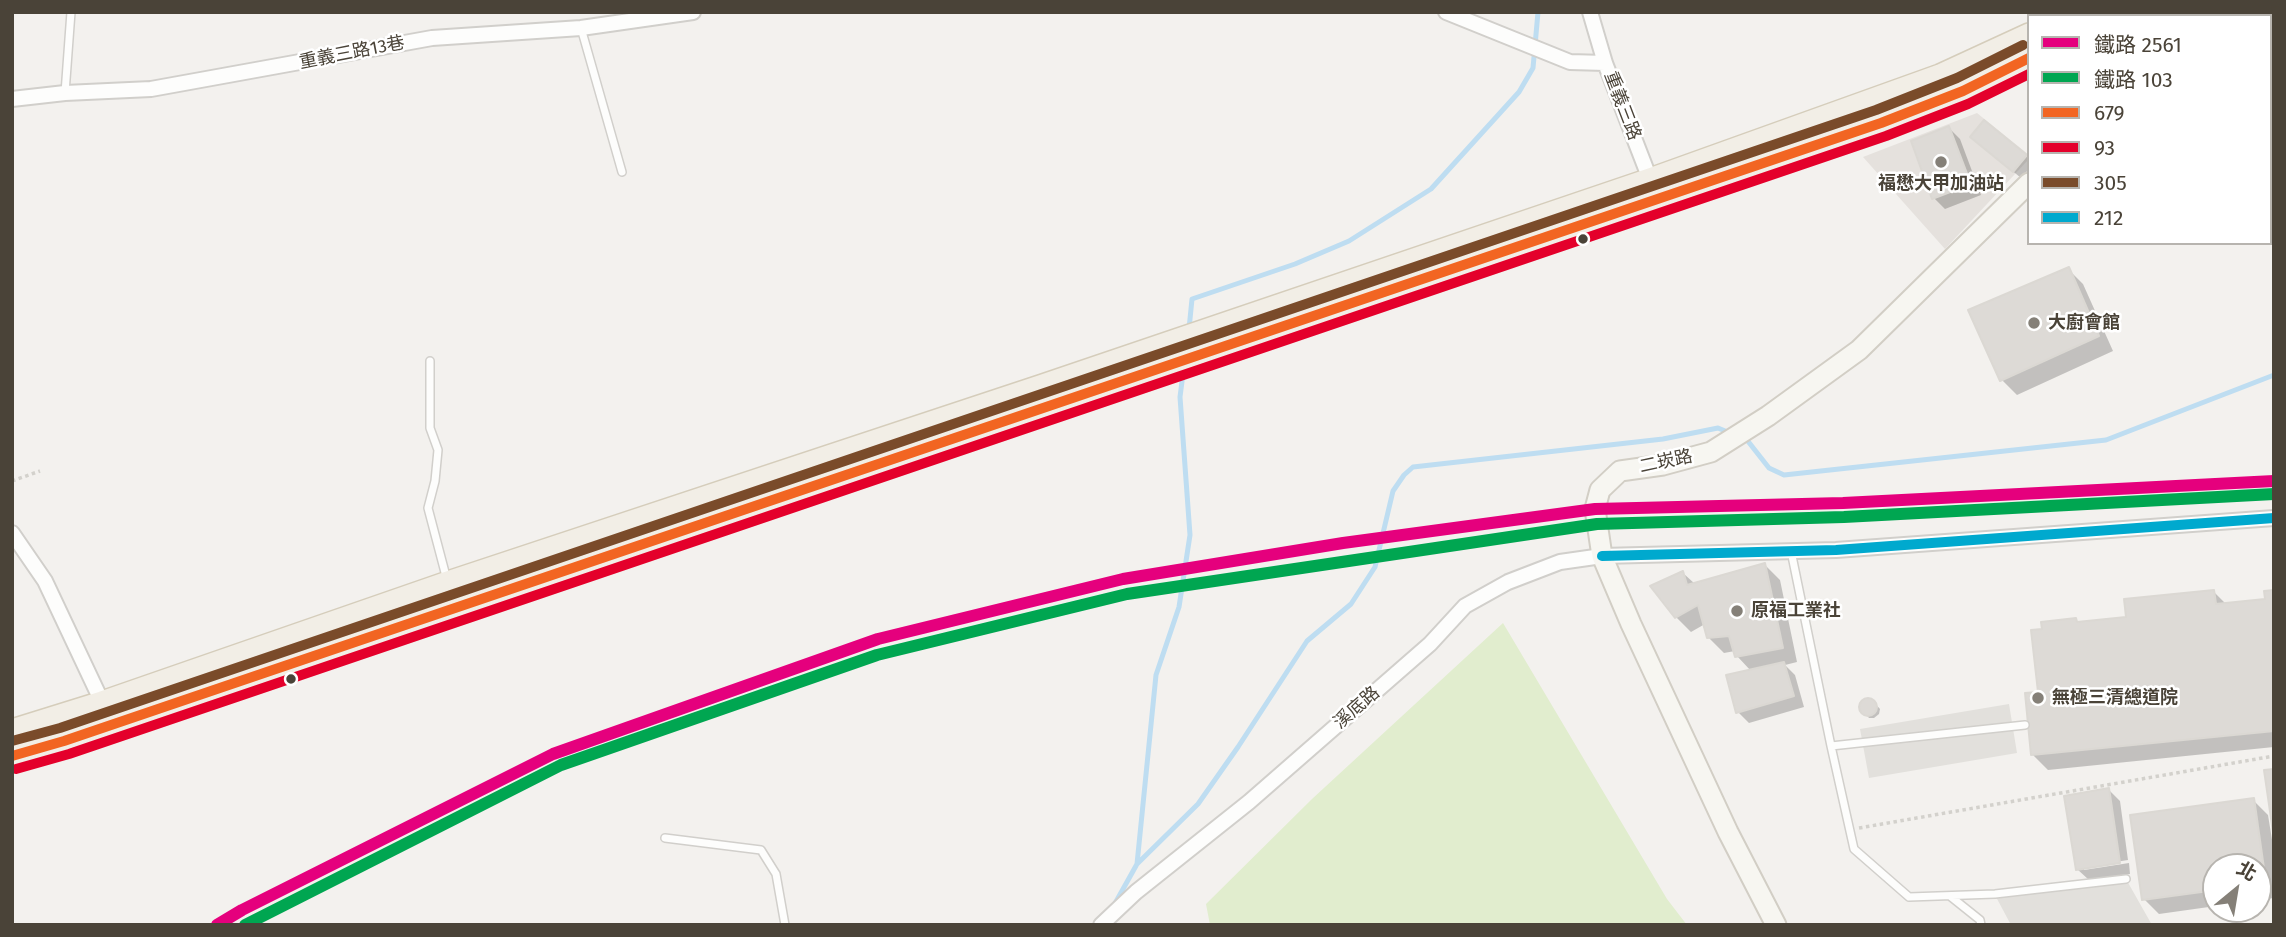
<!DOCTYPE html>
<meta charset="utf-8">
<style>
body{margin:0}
#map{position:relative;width:2286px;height:937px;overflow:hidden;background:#f3f1ee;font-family:"Fira Sans","Noto Sans TC",sans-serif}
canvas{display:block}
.frame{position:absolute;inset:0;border:14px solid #4a4338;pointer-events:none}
.legend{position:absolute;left:2027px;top:14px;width:245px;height:231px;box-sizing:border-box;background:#fff;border:2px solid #b7b4af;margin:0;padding:9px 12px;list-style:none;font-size:21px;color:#4a4338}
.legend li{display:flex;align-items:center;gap:14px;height:35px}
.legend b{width:35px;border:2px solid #b7b4af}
.north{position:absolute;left:2202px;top:853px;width:70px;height:70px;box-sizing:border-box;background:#fff;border:2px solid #b7b4af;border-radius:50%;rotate:30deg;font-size:19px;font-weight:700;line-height:28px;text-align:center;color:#4a4338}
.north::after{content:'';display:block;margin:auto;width:24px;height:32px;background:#858078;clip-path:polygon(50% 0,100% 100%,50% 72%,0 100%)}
</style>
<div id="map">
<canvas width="2286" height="937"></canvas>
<div class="frame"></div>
<ul class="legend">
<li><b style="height:9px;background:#e5007d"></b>鐵路 2561</li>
<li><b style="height:9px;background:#00a651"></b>鐵路 103</li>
<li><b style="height:9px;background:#f26522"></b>679</li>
<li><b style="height:9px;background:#e4002b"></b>93</li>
<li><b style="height:9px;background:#7a4b2a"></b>305</li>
<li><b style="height:9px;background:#00a9ce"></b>212</li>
</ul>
<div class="north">北</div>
</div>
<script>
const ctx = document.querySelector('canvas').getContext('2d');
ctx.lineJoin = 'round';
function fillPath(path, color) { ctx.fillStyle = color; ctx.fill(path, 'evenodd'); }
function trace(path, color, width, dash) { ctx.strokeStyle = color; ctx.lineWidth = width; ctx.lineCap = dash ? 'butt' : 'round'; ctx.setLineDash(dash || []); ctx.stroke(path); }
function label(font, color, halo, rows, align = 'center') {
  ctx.font = font + ' "Fira Sans","Noto Sans TC",sans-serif'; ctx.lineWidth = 5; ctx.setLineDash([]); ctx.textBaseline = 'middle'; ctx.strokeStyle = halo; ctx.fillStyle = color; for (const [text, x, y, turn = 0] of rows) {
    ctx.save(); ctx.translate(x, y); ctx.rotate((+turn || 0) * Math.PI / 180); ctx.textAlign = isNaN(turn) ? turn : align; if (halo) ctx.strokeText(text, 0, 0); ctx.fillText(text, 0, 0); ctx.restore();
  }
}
fillPath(new Path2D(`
 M1977,113L2029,155V159L1945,249L1863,157Z`), '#e5e1dd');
fillPath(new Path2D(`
 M1503,623L1667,899L1687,925H1210L1206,904L1312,799Z`), '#e1edce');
fillPath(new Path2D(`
 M2009,704L2017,753L1869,778L1860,729Z
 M2126,879L2152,925H2011L1995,895Z`), '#e2e0dc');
fillPath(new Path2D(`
 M1984,122L2029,159V169L2021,178L1980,144Z
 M1949,128L1960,139L1981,195L1945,209L1934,198Z
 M2068,269L2083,284L2113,351L2017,395L2002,380L1971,311Z
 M1765,565L1780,580L1797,662L1785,665L1795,675L1804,707L1749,723L1738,712L1751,671L1737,656L1735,651L1724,653L1709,638L1705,624L1691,632L1676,617L1683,573L1695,584Z
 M2214,592L2227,605L2267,601L2274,592V747L2048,770L2033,755L2040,693L2076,620L2079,624L2128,619Z
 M1865,699H1871L1880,709L1879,714L1874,718H1869L1860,707Z
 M2109,790L2120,801L2128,860L2084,867V870L2129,863L2130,874L2089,880L2077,869Z
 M2253,800L2268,815L2274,852V898L2258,900V867H2216V906L2159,914L2144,899Z`), '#0003');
trace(new Path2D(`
 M1189,329L1192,299L1295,264L1349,241L1431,189L1519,92L1533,68L1538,12
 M1742,438L1747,440L1769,468L1784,475L2106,440L2274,375
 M1137,864L1156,675L1179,607L1190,535L1180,397L1184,366
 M1113,907L1137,864L1198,804L1238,747L1307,641L1351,604L1375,567L1393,491L1404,475L1413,467L1663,439L1718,428L1730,433`), '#beddf1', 5);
const building = new Path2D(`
 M1984,120L2027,155L2013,172L1970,137Z
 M1949,126L1971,184L1932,199L1911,141Z
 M2069,267L2099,336L2000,381L1968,310Z
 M1765,563L1783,648L1735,657L1729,636L1707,638L1698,605L1675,618L1650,586L1683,571L1687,585Z
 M2214,590L2216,604L2265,599L2264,591L2274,590V731L2031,755L2025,693L2038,692L2031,630L2042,629L2041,622L2076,618L2077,622L2126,617L2124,599Z
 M1784,662L1794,696L1736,713L1726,675Z
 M1859 707a9 9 0 1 1 18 0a9 9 0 1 1-18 0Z
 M2274,769V839L2264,770Z
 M2109,788L2120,863L2076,870L2064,796Z
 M2254,798L2266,883L2258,884V867H2216V890L2142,900L2130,815Z`);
fillPath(building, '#dddad6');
trace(building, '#dbd8d3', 2);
const lane = new Path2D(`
 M581,28L622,172
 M65,93L71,12
 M430,361V428L438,450L435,481L428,508L447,580
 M1791,551L1831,746L2025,725
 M1831,746L1854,849L1909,897L1995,894L2126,879
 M665,838L761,850L776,874L785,925
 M1950,896L1980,920L1981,925`);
const street = new Path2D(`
 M1446,12L1570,62L1605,63
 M1590,12L1605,63L1653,187
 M12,99L65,93L151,89L432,38L581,28L693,12
 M12,533L45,581L102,702
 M1101,925L1136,892L1249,802L1430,644L1465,606L1508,582L1560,562L1602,556L1836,550L2274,518`);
const secondary = new Path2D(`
 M2091,12L2094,16
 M1776,925L1728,832L1631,624L1602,556L1595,509L1600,490L1620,471L1663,465L1711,452L1768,416L1859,350L2029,183`);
const primary = new Path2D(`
 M2069,16L2076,12
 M2115,16L2122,12
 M12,730L102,702L448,582L1040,386L1650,179L1940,75L2029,34
 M12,756L64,741L1881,123L1963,91L2029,58`);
trace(lane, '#d1cfcb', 10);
trace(street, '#d1cfcb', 18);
trace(secondary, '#d2cec5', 23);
trace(primary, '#d5cdbb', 24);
trace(new Path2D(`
 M12,481L40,471
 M1859,828L2274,756`), '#d3d1cc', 3.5, [3.5, 3.5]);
trace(lane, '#fdfdfc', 7);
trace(street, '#fdfdfc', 14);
trace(secondary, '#f7f6f1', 19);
trace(primary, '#f2eee6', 21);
trace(new Path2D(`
 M12,756L64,741L1881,123L1963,91L2029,58`), '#f26522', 10);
trace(new Path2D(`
 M16,769L69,754L1886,136L1968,104L2029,74`), '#e4002b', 10);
trace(new Path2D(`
 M12,741L60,728L1876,110L1957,78L2023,45`), '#7a4b2a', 10);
trace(new Path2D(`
 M1602,556L1836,550L2274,518`), '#00a9ce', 10);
trace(new Path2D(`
 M217,925L242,910L553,754L878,639L1123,579L1343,543L1595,509L1843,503L2274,481`), '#e5007d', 12);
trace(new Path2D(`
 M245,925L561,765L877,655L1127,594L1597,524L1844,517L2274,494`), '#00a651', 12);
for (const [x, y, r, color] of [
 [1941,162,7,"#858078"],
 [1583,239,6,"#4a4338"],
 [2034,323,7,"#858078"],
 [1737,611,7,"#858078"],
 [291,679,6,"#4a4338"],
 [2038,698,7,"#858078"]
]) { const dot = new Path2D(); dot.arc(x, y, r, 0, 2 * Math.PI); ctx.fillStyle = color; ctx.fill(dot); trace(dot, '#fff', 2.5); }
label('18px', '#4a4338', '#fff', [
 ["重義三路13巷",352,53,-11],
 ["重義三路",1622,106,69],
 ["二崁路",1666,462,-12],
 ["溪底路",1357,708,-41]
]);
label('bold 18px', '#4a4338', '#fff', [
 ["福懋大甲加油站",1941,184,"center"],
 ["大廚會館",2048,323],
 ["原福工業社",1751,611],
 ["無極三清總道院",2052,698]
], 'left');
</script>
